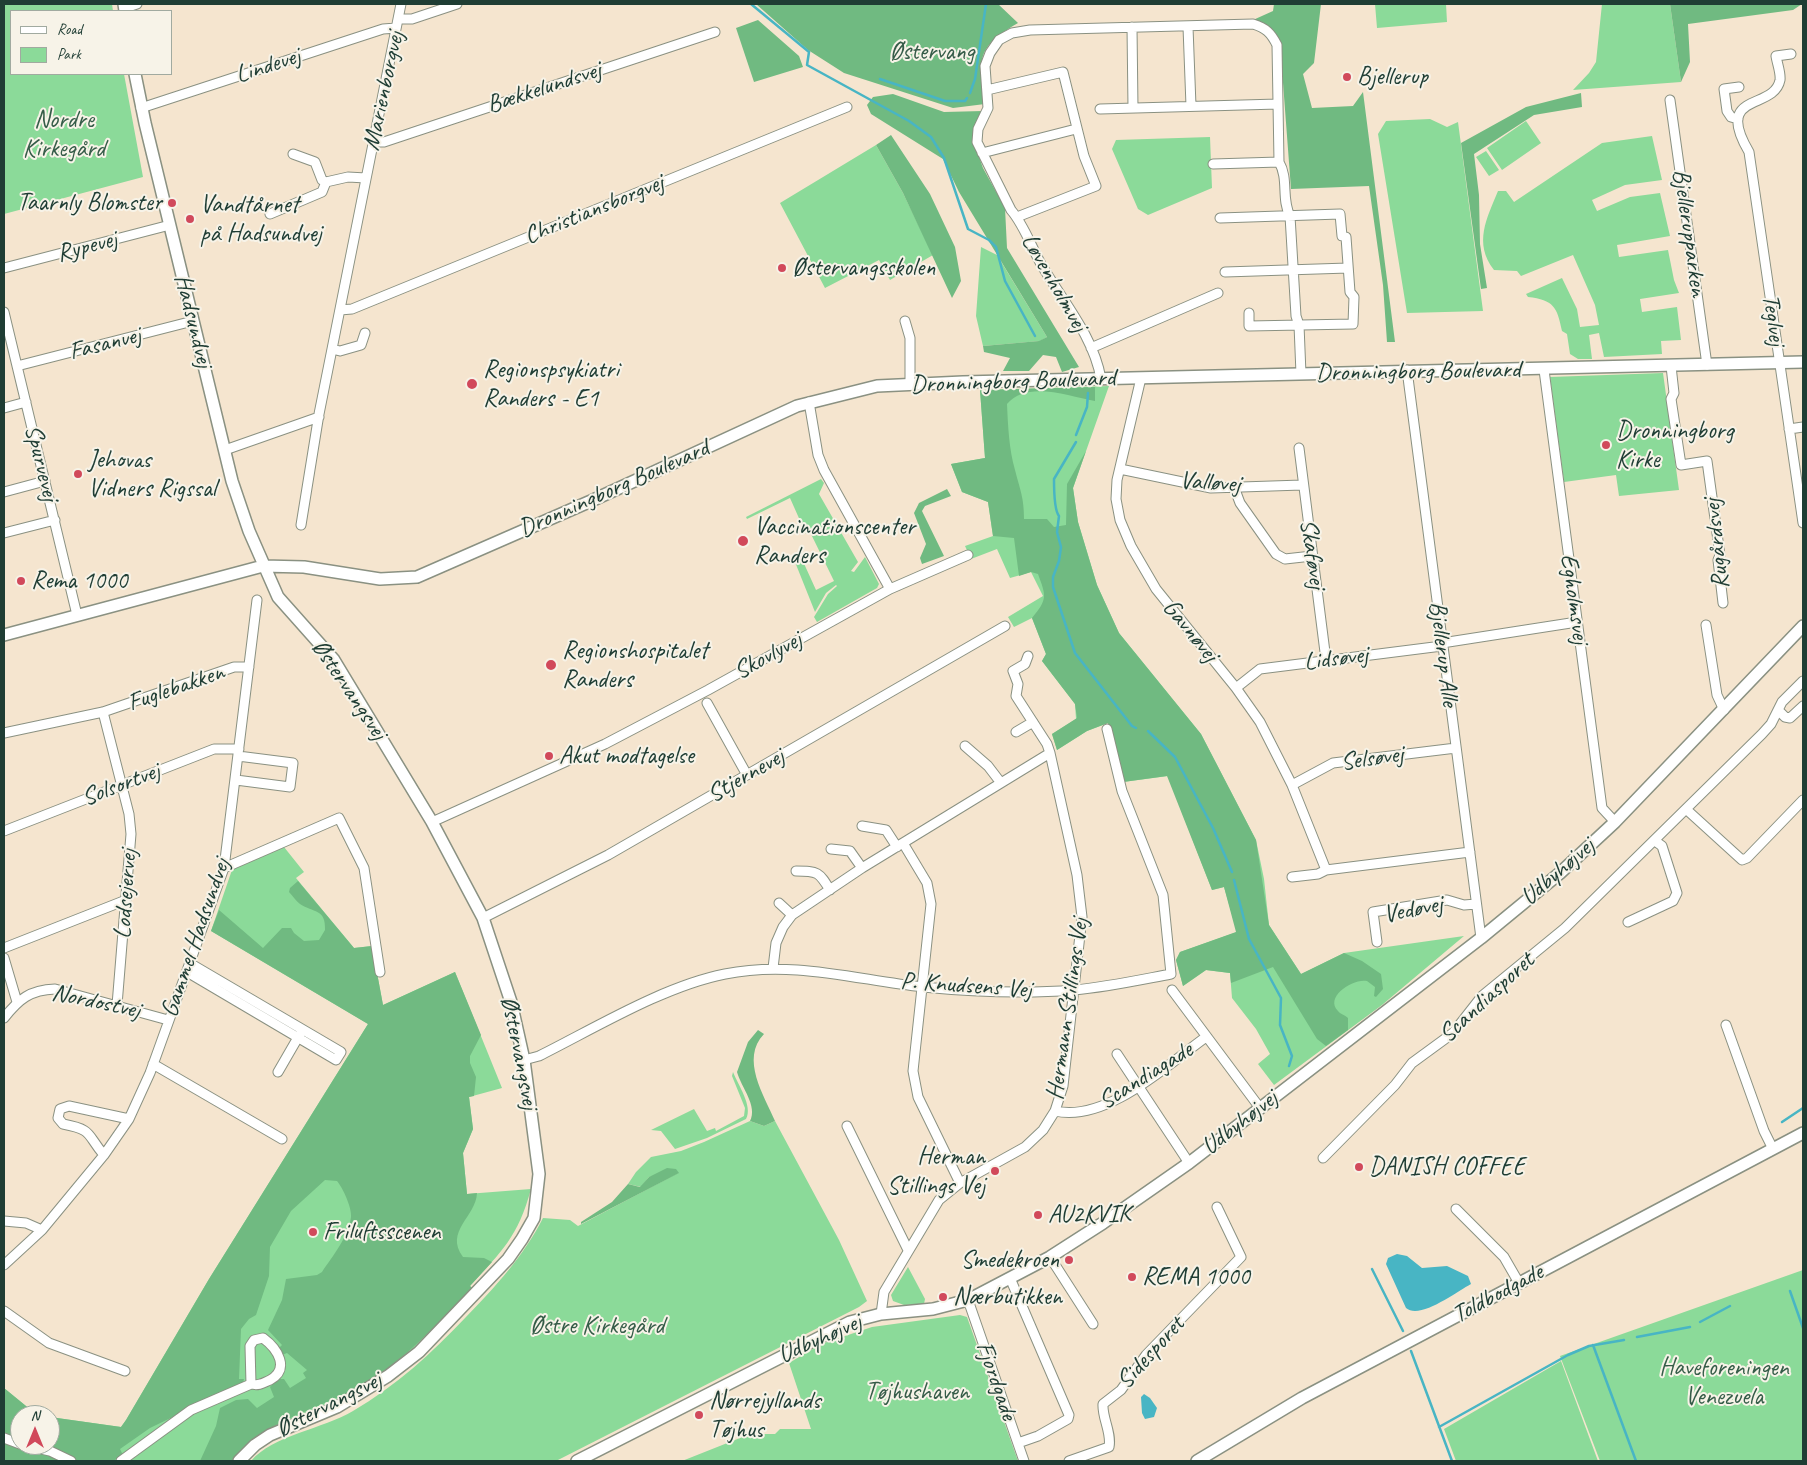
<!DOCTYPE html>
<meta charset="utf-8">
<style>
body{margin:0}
#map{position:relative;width:1807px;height:1465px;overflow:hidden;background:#f5e5cf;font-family:Caveat,sans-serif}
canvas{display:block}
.frame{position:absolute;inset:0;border:5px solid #1f3d34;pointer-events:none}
.legend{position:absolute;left:10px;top:10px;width:162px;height:65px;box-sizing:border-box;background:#f7f3e8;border:1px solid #a1aaa0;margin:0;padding:6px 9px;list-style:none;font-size:15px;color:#1f3d34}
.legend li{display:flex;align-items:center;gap:10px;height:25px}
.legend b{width:25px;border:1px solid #a1aaa0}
.north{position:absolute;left:10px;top:1405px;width:50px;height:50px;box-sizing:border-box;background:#f7f3e8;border:1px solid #a1aaa0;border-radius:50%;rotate:0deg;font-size:14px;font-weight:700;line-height:20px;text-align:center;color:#1f3d34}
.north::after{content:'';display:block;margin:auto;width:18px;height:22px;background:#d1495b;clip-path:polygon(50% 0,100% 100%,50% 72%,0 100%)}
</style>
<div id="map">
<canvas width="1807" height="1465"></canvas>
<div class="frame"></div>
<ul class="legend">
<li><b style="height:6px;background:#fff"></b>Road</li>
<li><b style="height:14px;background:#8bda99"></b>Park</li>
</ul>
<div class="north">N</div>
</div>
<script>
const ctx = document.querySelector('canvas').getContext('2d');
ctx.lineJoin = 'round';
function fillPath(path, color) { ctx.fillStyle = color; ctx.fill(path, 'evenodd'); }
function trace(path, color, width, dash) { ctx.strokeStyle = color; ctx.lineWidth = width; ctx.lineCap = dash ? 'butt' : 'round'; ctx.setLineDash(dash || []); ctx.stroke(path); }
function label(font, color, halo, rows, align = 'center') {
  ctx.font = font + ' Caveat,sans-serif'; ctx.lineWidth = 4; ctx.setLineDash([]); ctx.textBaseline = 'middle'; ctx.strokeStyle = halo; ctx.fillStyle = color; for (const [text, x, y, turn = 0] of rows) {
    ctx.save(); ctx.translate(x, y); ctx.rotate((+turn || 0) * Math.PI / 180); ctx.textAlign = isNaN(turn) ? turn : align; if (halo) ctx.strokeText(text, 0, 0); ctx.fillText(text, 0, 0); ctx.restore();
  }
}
fillPath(new Path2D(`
 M4,4H112L113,11H11V74H124L143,177L4,214Z
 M1375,4H1446L1447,22L1377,28Z
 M1602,4H1670L1681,82L1573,90L1589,73L1596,62Z
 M1430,119L1447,127L1458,122L1483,311L1407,313L1378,134L1386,121Z
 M1526,121L1541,143L1502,170L1487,148Z
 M1652,136L1662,180L1625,185L1592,200L1597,211L1630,197L1660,193L1670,236L1617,245L1619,257L1668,250L1674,280L1679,293L1640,299L1642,312L1677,307L1681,340L1661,341L1662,354L1604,357L1599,333L1589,335L1592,359H1578L1570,354L1567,334L1562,331C1557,307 1554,300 1528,297L1526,294L1562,278L1577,309L1580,327L1599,325L1595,305L1573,255L1521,276L1517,271L1494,270C1473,243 1487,218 1498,191H1506L1514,202L1602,143Z
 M1210,137L1212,188L1148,215L1138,209L1112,149L1116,140Z
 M876,145L903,193L933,255L890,280L879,260L825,288L780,203Z
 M1486,151L1499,170L1489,176L1476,157Z
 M981,247L997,255L1047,337L1040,341L983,346L976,316Z
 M1663,373L1679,490L1619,496L1616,475L1564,482L1550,377Z
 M1109,386L1073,488L1078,522L1097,585L1119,633L1201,734L1256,840L1264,879L1269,925L1301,974L1344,953L1464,936L1382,1005L1274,1085L1258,1064L1270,1054L1256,1029L1232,998L1230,973L1206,970L1183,986L1176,960L1180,952L1237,932L1224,887L1212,890L1168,776L1123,782L1108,723L1087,731L1057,750L1052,734L1076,719L1075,704L1042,661L1046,654L1032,618L1014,627L1008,617L1043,596L1031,572L1010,578L997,549L971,559L965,546L993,536L988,502L962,492L951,464L985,458L980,390Z
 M821,479L824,483L819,494L858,562L851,571L854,572L865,557L879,584L877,588L817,622L814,617L828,594L837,586L836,585L826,593L815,612L795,562L801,557L816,590L834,581L810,532L806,534L790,498L747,519L746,517Z
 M284,847L304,872L296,878L354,948L372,946L383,1005L455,972L502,1088L469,1097L473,1129L463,1153L467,1194L531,1189C518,1237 502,1251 470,1286L472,1288L412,1350L342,1397L267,1430L250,1441L232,1461H4V1388L37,1415H20V1445H50V1417L121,1427L126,1420L209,1279L368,1024L211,931L233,867Z
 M733,1072C738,1085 753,1106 746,1119L707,1138L675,1149L661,1131L651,1130L694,1109L707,1131L715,1128L716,1131L744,1116L745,1108L732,1076Z
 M750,1121L764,1126L775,1121L839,1240L867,1301L859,1307L556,1461H251C273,1435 323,1429 353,1411C396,1386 432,1353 466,1317C496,1286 523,1257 543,1218L570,1220L578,1226L678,1173L649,1177L641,1187L628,1184L636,1172L651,1157L681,1151L704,1142Z
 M908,1267L925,1299L924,1304L904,1305L893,1301L891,1295Z
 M1803,1270V1461H1600L1560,1356Z
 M960,1315L967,1317L1018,1461H682L750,1434H775L780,1429H811L789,1363L821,1344L872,1327Z
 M1561,1361L1598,1461H1456L1444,1429Z`), '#8bda99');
fillPath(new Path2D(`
 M756,4H998L1018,23C975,48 979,59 985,104L953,108L844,73L808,50Z
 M1274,4H1321L1314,63L1303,74L1312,108L1353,106L1363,92L1395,342H1387L1383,285L1369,186L1291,189L1280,43C1273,30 1268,24 1253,20L1273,11Z
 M1670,4H1802L1793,10L1688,24L1690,62L1681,82Z
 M758,20L799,56L803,67L754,82L736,28Z
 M1581,93L1582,107L1534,115L1474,154L1479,195L1480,244L1487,288L1481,289L1461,143L1526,107Z
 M893,94L944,112L983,111L973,140L983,168L1005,208L1007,248L1079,367L1062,372L1056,357L1043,355L1029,371H1003L1010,358L984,352L983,346L1039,341L1047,337L959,192L943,159L871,114L867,105L873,97Z
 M891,135L930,194L955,247L961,281L952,298L903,193L876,145Z
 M1095,387V401C1068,396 1027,380 1007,404C1008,426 1009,449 1015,470C1020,490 1024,497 1024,519H1047L1054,527L1066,525L1067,484L1086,451L1073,488L1078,522L1097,585L1119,633L1201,734L1256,840L1269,925L1301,974L1344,953L1362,961L1381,974L1383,989L1376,997L1374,996L1375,987L1367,981C1353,978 1324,997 1338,1011C1340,1014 1345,1015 1348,1018V1030L1326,1046L1317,1039L1273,967L1231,983L1230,973L1206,970L1183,986L1176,960L1180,952L1236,932L1224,887L1212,890L1167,776L1123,782L1108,723L1087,731L1057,750L1052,734L1077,718L1075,704L1042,661L1046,654L1032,618C1048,599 1046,596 1038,574L1031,572L1019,576L1014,538L993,536L988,502L962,492L951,464L985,458L980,390Z
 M947,489L951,496L925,506L922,511L944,556L922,564L920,558L926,544L914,513L919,503Z
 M298,881L354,948L372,946L383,1005L455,972L481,1035L470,1056V1063L476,1077L474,1096L469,1097L473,1129L463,1153L467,1194L477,1193C476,1217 444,1231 463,1257L484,1258L492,1262L470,1286L472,1288C442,1319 413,1351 378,1376C337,1405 258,1420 232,1461H200L216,1426L220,1408L236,1400L248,1399L257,1408L274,1397L270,1387L277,1379H284L290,1388L306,1378L303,1373L307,1370L287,1353L282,1355L278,1349L282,1345L268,1330L282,1300L286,1279L317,1275L322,1272C332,1257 349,1236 351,1217C352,1208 343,1188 337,1181L325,1180L291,1211L270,1247L269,1276L256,1315L249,1319L241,1329L239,1379H244L243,1383L150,1428L120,1449L123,1455L113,1461H4V1388L37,1415H20V1445H50V1417L121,1427L126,1420L209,1279L368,1024L211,931L219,910L263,948L282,928H291L294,933L304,941L319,940L325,930C326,908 313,913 300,904C296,901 293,896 289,892L290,888Z
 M758,1030L764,1034C740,1059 764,1095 775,1121L764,1126L750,1121C758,1106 741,1087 737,1072L748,1042Z
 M667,1168L676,1169L679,1173L581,1224V1222L612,1202L628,1184L640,1187L649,1177Z`), '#70ba81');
fillPath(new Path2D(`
 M1397,1254L1407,1256L1422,1268L1447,1266L1468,1276L1471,1284C1456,1292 1420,1320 1406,1308L1386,1264L1388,1258Z
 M1144,1394L1150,1398L1157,1408L1154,1417L1145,1419L1142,1413L1141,1397Z`), '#48b5c4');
trace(new Path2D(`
 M751,4L809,52L807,65L909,121L931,137L944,158L968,229L989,240L996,247L1005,281L1035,336
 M880,79L945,101H965L967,98
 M970,93L975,79L986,4
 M1076,435L1087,407L1088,393
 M1076,442L1054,479C1054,488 1054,510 1059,516L1057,532L1061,547L1059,561L1053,577V587L1075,653L1132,726L1136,728
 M1148,731L1175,757L1213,828L1232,872
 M1234,880L1249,939L1281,998L1280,1025L1292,1056L1289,1066
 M1782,1122L1803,1108
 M1372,1269L1403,1331
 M1790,1291L1803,1328
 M1700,1322L1730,1306
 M1637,1337L1690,1327
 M1593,1345L1636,1461
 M1411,1351L1452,1461
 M1439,1427L1568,1355L1589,1346L1624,1340`), '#48b5c4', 2.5);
const minor = new Path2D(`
 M125,8L137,4
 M398,19H412L457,4
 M1132,27L1133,108
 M1188,27L1191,106
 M1791,54L1776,56C1777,63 1781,73 1780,80C1774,111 1713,91 1749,152L1803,523
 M987,90L1063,72L1084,156L1096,186L1017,217
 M1670,100L1707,365
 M141,108L383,29L396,28
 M1100,109L1278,104
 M1738,119L1731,117L1727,111L1724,89L1739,87
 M373,142H384L715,32
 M982,153L1076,129
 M293,154L315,162L322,180L326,182L348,177L366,178
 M1213,164L1279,162
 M270,214L322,192L326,182
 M1220,218L1340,214L1342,236L1346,237L1350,292L1354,297L1353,324L1249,326V313
 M4,268L170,225
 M1225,272L1348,268
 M340,310L352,309L847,107
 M4,312L77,615
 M905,321L910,338V384
 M1091,348L1218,293
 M332,349L340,351L361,345L365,333
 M17,366L193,321
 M1671,366L1674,393L1671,399L1681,465L1707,461L1720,555L1718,560L1723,603
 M1407,370L1481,938
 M1544,370L1602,808L1615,822
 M1141,378L1117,480L1116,499L1120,520L1131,546L1156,589L1236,688L1260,722L1292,785L1326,870L1470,852
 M1101,379C1094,337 1062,300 1041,264C1031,246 1024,225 1011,210L977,142L978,129L988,108L985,66L990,53L999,40L1012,33L1030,30L1253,24C1266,28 1271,33 1277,45L1279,162C1289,179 1281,199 1290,216L1296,316L1299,325L1301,374
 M809,402L818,455L824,470L890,589
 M4,408L26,402
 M1789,429L1803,427
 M1299,448L1326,660
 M225,450L319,417
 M1120,469L1211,488L1302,485
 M1234,487L1240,503L1276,554L1285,559L1312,556
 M4,492L45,481
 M301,525L319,414L401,4
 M4,533L55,520
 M1706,625L1717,695L1724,710
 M1442,643L1577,622
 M1236,688L1260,669L1442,646
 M707,703L747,775
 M1778,710L1785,717L1790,718L1803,706
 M103,712L129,814L131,834L117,1005
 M1016,732L1033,722
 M4,733L103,712L234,667H249
 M965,746L988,766L1001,783
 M236,780L290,787L293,763L238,756
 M1292,785L1333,763L1456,748
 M1687,810L1742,860L1747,858L1803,800
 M432,822L605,744L708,690L890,589L968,555
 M862,826L886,830L897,847
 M4,831L214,749H239
 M903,843L927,883L931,904L913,1071L918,1097L960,1183
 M831,849L850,851L862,868
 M224,868L339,818L364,868L380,972
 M796,871C818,871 819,872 830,890
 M1292,877L1318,874L1326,870
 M779,903L792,915
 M483,918L608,855L1005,626
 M1628,922L1673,901L1677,893L1662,846L1655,841
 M1377,942L1373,912L1447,900L1464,905L1476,904
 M4,948L126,900
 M4,958L17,1002
 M773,968L776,943L783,927L792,915L862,868L1050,753L1047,744L1016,696L1018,684L1013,671L1025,664L1028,656
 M187,972L336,1060L341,1052L191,964
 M1172,990L1260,1108
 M4,1018C19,999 30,990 55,989L168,1020
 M1726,1025L1764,1131L1773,1149
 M1117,1054L1189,1163
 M524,1060L539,1056C595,1028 664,986 725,974C793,960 857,980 923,987C974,992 1024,994 1074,990C1107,987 1139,980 1171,974L1163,895L1122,791L1107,729
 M153,1064L282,1139
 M278,1072L300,1034
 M1055,1111C1106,1123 1167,1065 1206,1037
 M847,1126L908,1250
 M104,1155C86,1134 94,1130 63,1124L58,1118L60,1109L69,1106L129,1119
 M1323,1158L1395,1085L1412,1063L1453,1033L1482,996L1565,928L1762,734L1771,724L1782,702L1803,681
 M1456,1209L1504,1257L1519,1283
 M4,1221L26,1223L42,1230
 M1050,1257L1093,1324
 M4,1265L42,1230L104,1155L129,1119L150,1073L224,868L257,600
 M1010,1278L1069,1415L1068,1419L1038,1436L1018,1443
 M968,1300L1024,1461
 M4,1311L49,1343L125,1371
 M881,1314L884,1292L939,1200L960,1183L1025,1147L1043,1130L1055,1111L1063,1086L1082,917L1077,875L1050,753
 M4,1438L20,1444
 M23,1445L50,1451L71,1461
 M121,1461L191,1410L251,1384C259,1386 263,1383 270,1380C290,1369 278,1349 263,1338L254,1340L250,1346L251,1384
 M1069,1461L1109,1447C1112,1433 1102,1418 1103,1404L1121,1390L1146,1355L1241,1257L1217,1207`);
const tertiary = new Path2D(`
 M124,4L125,11
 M135,74L145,123L232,481L249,531L278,597L334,660L432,822L483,918L511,1002L524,1060L539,1174L534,1218L522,1239L508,1259L419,1352L388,1376L337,1407L270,1435L255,1445L239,1461
 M4,635L263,566L304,567L380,579L417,577L591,501L797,406L877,386L963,382L1803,362
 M577,1461L850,1322L881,1314L933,1309L968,1300L1050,1257L1103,1223L1189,1163L1481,938L1560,873L1615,822L1803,626
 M1197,1461L1302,1398L1803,1133`);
trace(minor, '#8a9182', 11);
trace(tertiary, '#8a9182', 14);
trace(minor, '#fff', 9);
trace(tertiary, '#fff', 11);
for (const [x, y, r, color] of [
 [1347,77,5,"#d1495b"],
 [172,203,5,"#d1495b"],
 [190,219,5,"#d1495b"],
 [782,268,5,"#d1495b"],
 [472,384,6,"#d1495b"],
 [1606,445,5,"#d1495b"],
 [78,474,5,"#d1495b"],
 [743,541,6,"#d1495b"],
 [21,581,5,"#d1495b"],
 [551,665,6,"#d1495b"],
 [549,756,5,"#d1495b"],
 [1359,1167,5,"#d1495b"],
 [995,1171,5,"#d1495b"],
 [1038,1215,5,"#d1495b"],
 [313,1232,5,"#d1495b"],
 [1069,1260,5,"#d1495b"],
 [1132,1277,5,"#d1495b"],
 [943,1297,5,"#d1495b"],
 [699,1415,5,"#d1495b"]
]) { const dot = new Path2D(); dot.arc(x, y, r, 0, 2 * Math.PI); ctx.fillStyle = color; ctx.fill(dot); trace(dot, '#f7f3e8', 2); }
label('25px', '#355c48', '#f7f3e8', [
 ["Østervang",932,52],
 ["Nordre",64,120],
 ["Kirkegård",64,149],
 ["Østre Kirkegård",597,1326],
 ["Haveforeningen",1724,1368],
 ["Venezuela",1724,1397],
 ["Tøjhushaven",917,1392]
]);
label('25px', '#1f3d34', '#f7f3e8', [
 ["Lindevej",268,66,-18],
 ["Bækkelundsvej",544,88,-18],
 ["Marienborgvej",384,91,-78],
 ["Christiansborgvej",594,210,-22],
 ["Bjellerupparken",1689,233,82],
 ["Rypevej",87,247,-15],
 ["Løvenholmvej",1054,283,60],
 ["Teglvej",1773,320,82],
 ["Hadsundvej",193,321,76],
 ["Fasanvej",105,344,-14],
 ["Dronningborg Boulevard",1418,372,-1],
 ["Dronningborg Boulevard",1013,382,-2],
 ["Spurvevej",41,463,76],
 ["Valløvej",1210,483,4],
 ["Dronningborg Boulevard",614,489,-24],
 ["Rugårdsvej",1717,544,-96],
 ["Skaføvej",1312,554,82],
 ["Egholmsvej",1574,599,82],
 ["Gavnøvej",1190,631,51],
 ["Bjellerup Alle",1443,654,83],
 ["Skovlyvej",768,656,-29],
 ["Lidsøvej",1336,659,-7],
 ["Fuglebakken",176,688,-19],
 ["Østervangsvej",349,690,56],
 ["Selsøvej",1372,759,-8],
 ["Stjernevej",746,776,-30],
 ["Solsortvej",121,785,-21],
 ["Udbyhøjvej",1558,872,-41],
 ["Lodsejervej",126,894,-86],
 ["Vedøvej",1413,910,-11],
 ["Gammel Hadsundvej",196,938,-71],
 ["P. Knudsens Vej",966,986,4],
 ["Scandiasporet",1487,998,-43],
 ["Nordostvej",96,1002,12],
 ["Hermann Stillings Vej",1068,1009,-82],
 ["Østervangsvej",519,1053,79],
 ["Scandiagade",1146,1076,-32],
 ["Udbyhøjvej",1240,1123,-38],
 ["Toldbodgade",1498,1294,-28],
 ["Udbyhøjvej",820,1339,-24],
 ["Sidesporet",1151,1353,-48],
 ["Fjordgade",996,1381,71],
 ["Østervangsvej",329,1405,-27]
]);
label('25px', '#1f3d34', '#f7f3e8', [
 ["Bjellerup",1357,77],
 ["Taarnly Blomster",162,203,"right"],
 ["Vandtårnet",200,205],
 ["på Hadsundvej",200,234],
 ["Østervangsskolen",792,268],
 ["Regionspsykiatri",483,370],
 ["Randers - E1",483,399],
 ["Dronningborg",1616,431],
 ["Kirke",1616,460],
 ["Jehovas",88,460],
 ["Vidners Rigssal",88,489],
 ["Vaccinationscenter",754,527],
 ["Randers",754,556],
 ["Rema 1000",31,581],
 ["Regionshospitalet",562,651],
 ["Randers",562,680],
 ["Akut modtagelse",559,756],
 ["Herman",985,1157,"right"],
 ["Stillings Vej",985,1186,"right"],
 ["DANISH COFFEE",1369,1167],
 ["AU2KVIK",1048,1215],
 ["Friluftsscenen",323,1232],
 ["Smedekroen",1059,1260,"right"],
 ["REMA 1000",1142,1277],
 ["Nærbutikken",953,1297],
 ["Nørrejyllands",709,1401],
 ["Tøjhus",709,1430]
], 'left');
</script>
